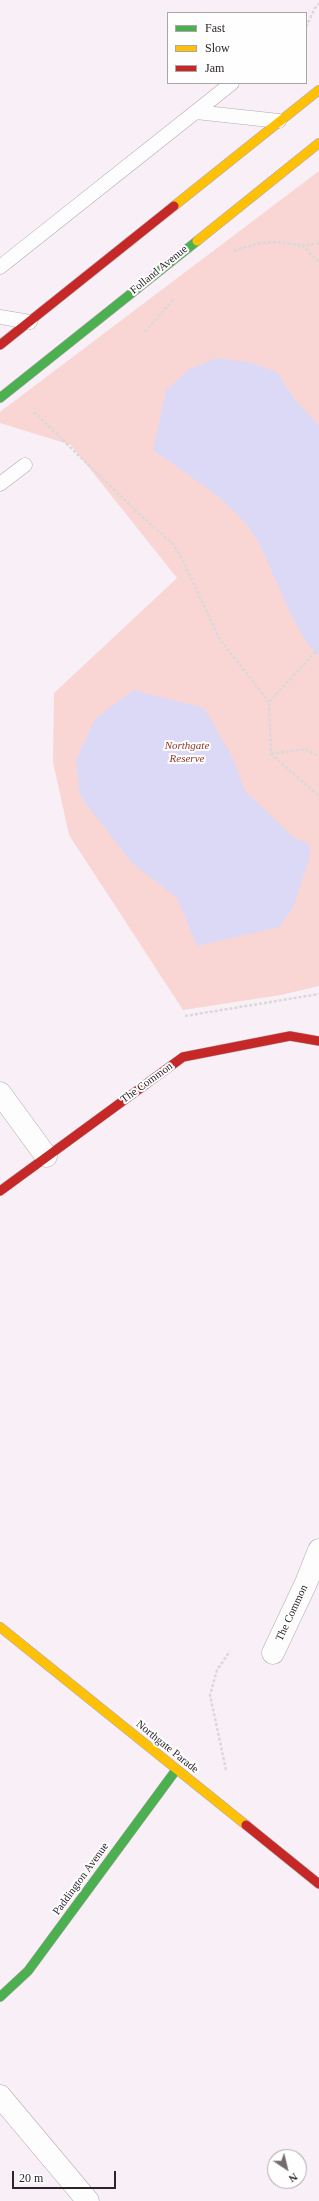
<!DOCTYPE html>
<style>
body{margin:0}
#map{position:relative;width:319px;height:2201px;overflow:hidden;background:#f9eff6;font-family:Georgia,serif}
canvas{display:block}
.legend{position:absolute;left:167px;top:12px;width:140px;height:72px;box-sizing:border-box;background:#fefefe;border:1px solid #aaa7a9;margin:0;padding:5px 7px;list-style:none;font-size:12px;color:#2c242a}
.legend li{display:flex;align-items:center;gap:8px;height:20px}
.legend b{width:20px;border:1px solid #aaa7a9}
.north{position:absolute;left:267px;top:2149px;width:40px;height:40px;box-sizing:border-box;background:#fefefe;border:1px solid #aaa7a9;border-radius:50%;rotate:145deg;font-size:11px;font-weight:700;line-height:16px;text-align:center;color:#2c242a}
.north::after{content:'';display:block;margin:auto;width:14px;height:18px;background:#746b71;clip-path:polygon(50% 0,100% 100%,50% 72%,0 100%)}
.scale{position:absolute;left:12px;top:2171px;width:104px;height:18px;box-sizing:border-box;border:2px solid #2c242a;border-top:0;padding-left:5px;font-size:12px;line-height:14px;white-space:nowrap;color:#2c242a;-webkit-text-stroke:3px #fefefe;paint-order:stroke}
</style>
<div id="map">
<canvas width="319" height="2201"></canvas>
<ul class="legend">
<li><b style="height:5px;background:#4caf50"></b>Fast</li>
<li><b style="height:5px;background:#ffc107"></b>Slow</li>
<li><b style="height:5px;background:#c62828"></b>Jam</li>
</ul>
<div class="north">N</div>
<div class="scale">20 m</div>
</div>
<script>
const ctx = document.querySelector('canvas').getContext('2d');
ctx.lineJoin = 'round';
function fillPath(path, color) { ctx.fillStyle = color; ctx.fill(path, 'evenodd'); }
function trace(path, color, width, dash) { ctx.strokeStyle = color; ctx.lineWidth = width; ctx.lineCap = dash ? 'butt' : 'round'; ctx.setLineDash(dash || []); ctx.stroke(path); }
function label(font, color, halo, rows, align = 'center') {
  ctx.font = font + ' Georgia,serif'; ctx.lineWidth = 4; ctx.setLineDash([]); ctx.textBaseline = 'middle'; ctx.strokeStyle = halo; ctx.fillStyle = color; for (const [text, x, y, turn = 0] of rows) {
    ctx.save(); ctx.translate(x, y); ctx.rotate((+turn || 0) * Math.PI / 180); ctx.textAlign = isNaN(turn) ? turn : align; if (halo) ctx.strokeText(text, 0, 0); ctx.fillText(text, 0, 0); ctx.restore();
  }
}
fillPath(new Path2D(`
 M319,171V986L281,995L183,1010L69,835L53,762L54,693L177,578L71,445L0,423V412Z`), '#f9d6d3');
fillPath(new Path2D(`
 M216,358L249,362L277,372L296,401L319,425V655C296,639 272,566 257,540C236,503 187,475 153,450L166,390L190,369Z
 M133,690L204,708L233,758L245,791L293,837L309,844L310,856L293,908L279,927L197,946L177,898L132,863L80,796L76,760L95,719Z`), '#dcd9f7');
const lane = new Path2D(`
 M196,112L279,121
 M0,267L232,83
 M0,317L30,322
 M0,484L25,465`);
const street = new Path2D(`
 M0,1093L46,1156
 M273,1653L306,1583L319,1550
 M0,2096L88,2201`);
const fast = new Path2D(`
 M0,398L197,241
 M0,1997L28,1971L176,1770`);
const slow = new Path2D(`
 M174,206L319,90
 M197,241L319,143
 M0,1627L246,1825`);
const jam = new Path2D(`
 M0,345L174,206
 M0,1191L183,1057L290,1036L319,1041
 M246,1825L319,1884`);
trace(lane, '#b2aab0', 15);
trace(street, '#b2aab0', 23);
trace(fast, '#b2aab0', 10);
trace(slow, '#b2aab0', 10);
trace(jam, '#b2aab0', 10);
trace(new Path2D(`
 M306,27L315,8L319,4
 M319,243L303,246L319,262
 M234,251C262,241 273,240 303,246
 M145,332L174,299
 M34,412L139,514L173,544L182,559L219,638L269,702
 M319,648L269,702L271,754L319,796
 M271,754L305,749L319,756
 M185,1016L319,994
 M226,1770L210,1695L217,1670L230,1651`), '#dad8da', 2.5, [3, 2]);
trace(lane, '#fefdfe', 14);
trace(street, '#fefdfe', 22);
trace(fast, '#4caf50', 9);
trace(slow, '#ffc107', 9);
trace(jam, '#c62828', 9);
label('11px', '#2c242a', '#fefefe', [
 ["Folland Avenue",159,270,-39],
 ["The Common",147,1083,-36],
 ["The Common",292,1613,-65],
 ["Northgate Parade",167,1747,39],
 ["Paddington Avenue",81,1879,-54]
]);
label('italic 11px', '#8d3628', '#fefefe', [
 ["Northgate",187,746],
 ["Reserve",187,759]
]);
</script>
